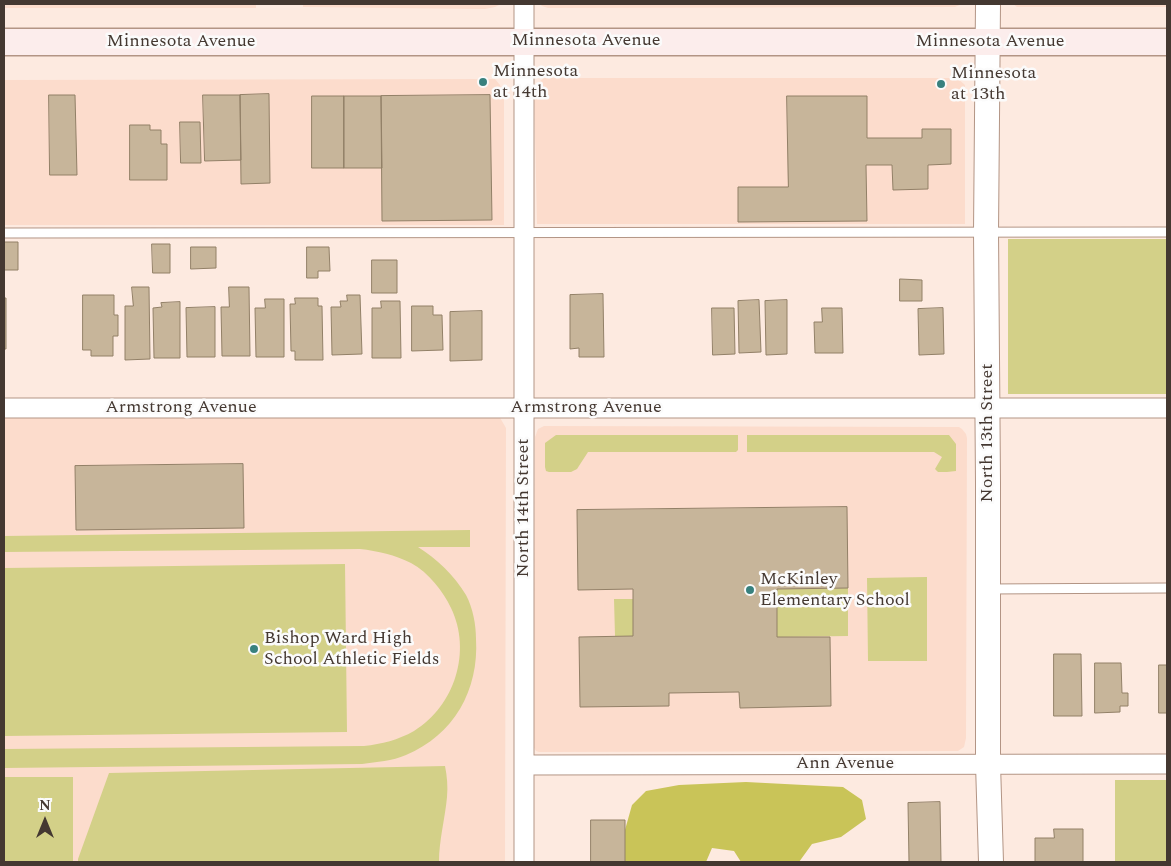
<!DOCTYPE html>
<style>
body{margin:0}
#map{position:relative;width:1171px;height:866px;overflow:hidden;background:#fdeae0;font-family:Spectral,serif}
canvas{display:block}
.frame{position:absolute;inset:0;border:5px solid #443831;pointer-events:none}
.north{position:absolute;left:20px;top:796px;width:50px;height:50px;-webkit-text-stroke:4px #fbfbfb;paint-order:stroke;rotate:0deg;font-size:14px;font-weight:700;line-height:20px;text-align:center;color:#443831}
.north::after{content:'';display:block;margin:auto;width:18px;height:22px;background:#443831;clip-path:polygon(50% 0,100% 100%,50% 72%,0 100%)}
</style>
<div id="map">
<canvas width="1171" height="866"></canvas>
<div class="frame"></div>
<div class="north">N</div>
</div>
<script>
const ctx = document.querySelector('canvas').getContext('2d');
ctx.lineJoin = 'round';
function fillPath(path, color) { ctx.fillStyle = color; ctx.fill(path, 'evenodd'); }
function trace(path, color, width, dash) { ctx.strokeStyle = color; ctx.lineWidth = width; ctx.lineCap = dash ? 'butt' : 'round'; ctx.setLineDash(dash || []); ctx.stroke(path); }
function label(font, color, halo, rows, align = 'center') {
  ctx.font = font + ' Spectral,serif'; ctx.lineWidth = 5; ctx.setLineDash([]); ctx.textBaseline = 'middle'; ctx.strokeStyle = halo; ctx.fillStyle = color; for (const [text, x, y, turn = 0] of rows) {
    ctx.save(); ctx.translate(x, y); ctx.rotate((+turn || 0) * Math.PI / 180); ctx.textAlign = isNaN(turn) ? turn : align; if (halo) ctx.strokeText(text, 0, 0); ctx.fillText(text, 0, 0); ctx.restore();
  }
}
fillPath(new Path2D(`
 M4,4H256V8H4Z
 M303,4H501L495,7L485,9L303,7Z
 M540,4H962L955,7L548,8L542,6Z
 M1013,4H1167V7H1017Z
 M544,78H957L965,85V224H537L534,89L536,84Z
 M495,79L500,85L504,97V225H4V80Z
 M499,416L506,428L505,862H4V418Z
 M544,426L954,427H959L962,429L966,434L967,438L966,738L964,747L958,751H951L539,752L536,751L533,746L535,437L538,429Z`), '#fcdccc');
fillPath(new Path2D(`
 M1008,239H1167V394H1008Z
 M556,435H738V450L736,452H588L577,469L571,472H549L546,471L545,467V443Z
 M747,435H949L956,444V471L947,472H938L935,469L942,457L934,452H747Z
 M470,530V547H418C437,559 454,575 466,595C473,608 476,625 476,639C479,690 454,735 406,755C392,761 377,762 362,764L4,768V749L364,746C382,744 398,740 414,731C455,706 472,651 451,608C443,591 429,573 411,563C395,555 378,551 360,549L4,552V536Z
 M345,564L347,732L4,736V568Z
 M927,577V661H868L867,578Z
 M848,588V636L777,637V589Z
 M614,599H633V636H615Z
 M445,766C447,776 448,786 447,797C445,819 439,840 439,862H78V859L109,773Z
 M4,777H73V862H4Z
 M1115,780H1167V862H1115Z`), '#d3d088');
fillPath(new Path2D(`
 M746,782L843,787L862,800L866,819L841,837L812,844L799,862H741L734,851L712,848L706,862H620L623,837L632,805L646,791L679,785Z`), '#c9c458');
const building = new Path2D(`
 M269,94L270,183L241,184L240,95Z
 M49,95H75L77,175H50Z
 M203,95H240L241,160L205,161Z
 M490,95L492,220L382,221L381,96Z
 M312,96H344V168H312Z
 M344,96H381L382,168H344Z
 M787,96H867V138H922V129H951V164L928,165V189L893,190L892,165H866L867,221L738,222V187H788Z
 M180,122H200L201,163H181Z
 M130,125H150V130H161V144H167V180H130Z
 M4,242H18V270H4Z
 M152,244H170V273H153Z
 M191,247H216V268L191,269Z
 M307,247H329L330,271H318V278H307Z
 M372,260H397V293H372Z
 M900,279L922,280V301H900Z
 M132,287H149L150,359L125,360V306H133Z
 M229,287H249L250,356H222L221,307H229Z
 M603,294L604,357H579V348L570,349V295Z
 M83,295H114V315H118V336H113V356H91V350H83Z
 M347,295H360L362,354L332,355L331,307H341L340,301H347Z
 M4,298H6V349H4Z
 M295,298H318V306H322L323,360H295V351H291L290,304H295Z
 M265,299H284V357H256L255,308H265Z
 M759,300L761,352L739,353L738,301Z
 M787,300V354L766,355L765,301Z
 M381,301H400L401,358H372V308H381Z
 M180,302V358H154L153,308L162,307L161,303Z
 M412,306H433V315H442L443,350L412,351Z
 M215,307V357H187L186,308Z
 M712,308H734L735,354L713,355Z
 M822,308H842L843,353H815L814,322H822Z
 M943,308L944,354L919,355L918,309Z
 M482,311V360L450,361V312Z
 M243,464L244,528L76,530L75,466Z
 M847,507L848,588L777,589V637H830L831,706L740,708L739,692L669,693V706L580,707L579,637L633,636V589L578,590L577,510Z
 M1054,654H1081L1082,716H1054Z
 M1095,663H1121L1122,693H1128V706H1120V712L1095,713Z
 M1159,665H1167V713H1159Z
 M940,802L941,862H909L908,803Z
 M591,820H625V862H591Z
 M1054,829H1083V862H1035V838H1054Z`);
fillPath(building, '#c7b59a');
trace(building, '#928067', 1);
const service = new Path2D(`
 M4,233L1167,232
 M988,589L1167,588`);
const minor = new Path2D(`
 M524,4V862
 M4,408H1167
 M524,765L1167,764`);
const tertiary = new Path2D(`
 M988,4L986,232L988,483V764L991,862`);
const secondary = new Path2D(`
 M4,42H1167`);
trace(service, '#b39585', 11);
trace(minor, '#b39585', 21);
trace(tertiary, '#b39585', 26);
trace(secondary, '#b39585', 29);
trace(service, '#fff', 9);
trace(minor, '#fff', 19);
trace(tertiary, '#fff', 24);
trace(secondary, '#fcedec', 26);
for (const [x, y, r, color] of [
 [483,82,5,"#38817e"],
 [941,84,5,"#38817e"],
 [750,590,5,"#38817e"],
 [254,649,5,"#38817e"]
]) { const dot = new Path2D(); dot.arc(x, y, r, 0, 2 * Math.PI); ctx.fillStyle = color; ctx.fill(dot); trace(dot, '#fbfbfb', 2); }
label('18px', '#443831', '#fbfbfb', [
 ["Minnesota Avenue",586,41],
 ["Minnesota Avenue",181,42],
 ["Minnesota Avenue",990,42],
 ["Armstrong Avenue",181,408],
 ["Armstrong Avenue",586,408],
 ["North 13th Street",988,433,-90],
 ["North 14th Street",524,508,-90],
 ["Ann Avenue",845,764]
]);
label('18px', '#443831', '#fbfbfb', [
 ["Minnesota",493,72],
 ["at 14th",493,93],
 ["Minnesota",951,74],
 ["at 13th",951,95],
 ["McKinley",760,580],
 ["Elementary School",760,601],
 ["Bishop Ward High",264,639],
 ["School Athletic Fields",264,660]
], 'left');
</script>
